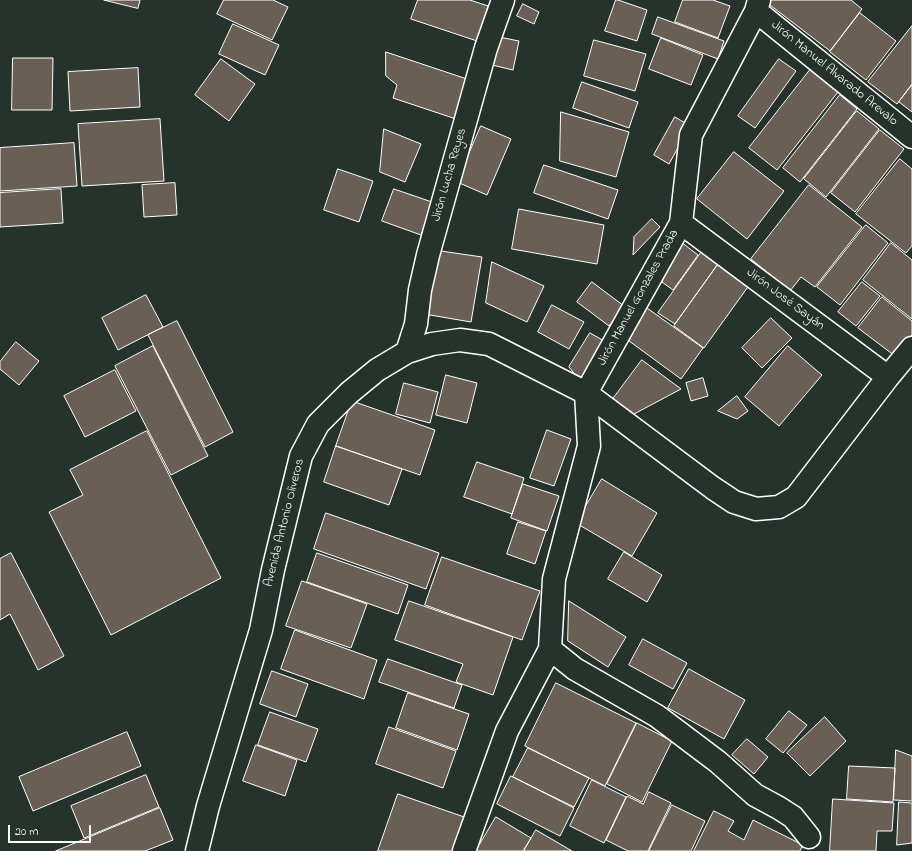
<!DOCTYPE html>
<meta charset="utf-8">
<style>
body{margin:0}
#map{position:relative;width:912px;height:851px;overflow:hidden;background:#26332d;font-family:"Indie Flower",sans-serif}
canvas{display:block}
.scale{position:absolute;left:8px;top:825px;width:83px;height:18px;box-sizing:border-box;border:2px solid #fff;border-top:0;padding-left:5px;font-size:12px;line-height:14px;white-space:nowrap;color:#fff;-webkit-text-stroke:3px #26332d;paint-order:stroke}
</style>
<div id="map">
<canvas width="912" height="851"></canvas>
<div class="scale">20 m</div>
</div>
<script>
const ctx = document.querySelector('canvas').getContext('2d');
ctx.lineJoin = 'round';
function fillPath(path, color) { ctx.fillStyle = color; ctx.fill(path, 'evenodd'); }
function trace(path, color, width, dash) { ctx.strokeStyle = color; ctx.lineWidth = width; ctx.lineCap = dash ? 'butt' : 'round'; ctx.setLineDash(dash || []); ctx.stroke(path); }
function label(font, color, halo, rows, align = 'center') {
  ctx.font = font + ' "Indie Flower",sans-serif'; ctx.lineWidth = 4; ctx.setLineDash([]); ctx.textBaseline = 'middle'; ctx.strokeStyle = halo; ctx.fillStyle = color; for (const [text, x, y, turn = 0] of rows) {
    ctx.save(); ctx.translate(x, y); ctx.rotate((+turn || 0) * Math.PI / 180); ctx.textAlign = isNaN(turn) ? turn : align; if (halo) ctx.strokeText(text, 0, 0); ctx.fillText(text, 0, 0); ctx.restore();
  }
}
const building = new Path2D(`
 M104,0H140L138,8Z
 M224,0H273L288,7L272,40L217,14Z
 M418,0H470L488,6L477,41L411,19Z
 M616,0H618L647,10L637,41L605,31Z
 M683,0H713L730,6L718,38L675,22Z
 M768,0H851L862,9L830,51L766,2Z
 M523,4L539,12L534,24L517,16Z
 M860,13L896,41L866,80L830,52Z
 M658,17L724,41L718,59L652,34Z
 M233,24L279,45L265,75L219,54Z
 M912,26V84L897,104L868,82Z
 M499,37L519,41L513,70L492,65Z
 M661,38L703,55L691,85L649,69Z
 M594,40L646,54L635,91L584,76Z
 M386,52L473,81L459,120L393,98L397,85L386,76Z
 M13,58H53L52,110H12Z
 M221,59L255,84L229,121L195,95Z
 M779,59L796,71L755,128L738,116Z
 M138,68L140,107L70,111L68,72Z
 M810,70L838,92L777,170L749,148Z
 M582,82L638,102L629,128L573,108Z
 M912,85V112L899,102Z
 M840,95L857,109L800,182L783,168Z
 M857,111L879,129L826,197L804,179Z
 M561,112L629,132L616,177L560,161Z
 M675,117L690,126L669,164L654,155Z
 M160,119L164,181L82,186L78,124Z
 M481,126L511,139L487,195L457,182Z
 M384,129L421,144L405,182L380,172Z
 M880,130L904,149L855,212L831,193Z
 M74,143L77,186L0,191V148Z
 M734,152L784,191L747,239L697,199Z
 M900,159L912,169V246L906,253L856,214Z
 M544,165L618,190L608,219L534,193Z
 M338,169L373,181L359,222L324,210Z
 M175,183L177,215L144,217L142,185Z
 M809,185L862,227L815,287L801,277L790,291L751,259Z
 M61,189L63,223L0,227V193Z
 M394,189L432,202L421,235L382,221Z
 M519,209L604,225L597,264L512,249Z
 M652,219L660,227L633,255L634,237Z
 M866,225L888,243L840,305L817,287Z
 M681,242L698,255L673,290L655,277Z
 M891,243L912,260V319L863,280Z
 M434,250L482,257L471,322L424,314Z
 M703,250L720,261L675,324L658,313Z
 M492,262L544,286L527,322L486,303Z
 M720,262L750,284L704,348L674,326Z
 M592,282L624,306L609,326L577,302Z
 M862,282L880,296L856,326L838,312Z
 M146,295L163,327L118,350L102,318Z
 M882,297L912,321V335L895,356L858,328Z
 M552,305L584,322L569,349L538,332Z
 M647,308L703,348L681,379L625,338Z
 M771,318L792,338L762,368L742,348Z
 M177,321L233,432L205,447L148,335Z
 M590,333L606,342L581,382L569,367Z
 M16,342L39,361L19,385L0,369V362Z
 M153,346L208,456L171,475L115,366Z
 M788,346L822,375L779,426L745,397Z
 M642,360L681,389L634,414L613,399Z
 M115,370L136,411L85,437L64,396Z
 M446,375L477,383L467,423L436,415Z
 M703,378L708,396L691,401L686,383Z
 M404,383L438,392L430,423L396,414Z
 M737,396L748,411L737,419L718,411Z
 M352,401L435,430L420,475L336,446Z
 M547,430L571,439L554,486L530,478Z
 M147,431L221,578L111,635L49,512L83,495L70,470Z
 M336,446L402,469L389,505L324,482Z
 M477,462L524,478L512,514L464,497Z
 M602,479L657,513L632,556L576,523Z
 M523,484L559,496L547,531L511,518Z
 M326,513L439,553L426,589L314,549Z
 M518,522L546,531L535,564L507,554Z
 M624,552L662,575L647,602L608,579Z
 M11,553L64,656L38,670L10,614L0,620V559Z
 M317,553L408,585L398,614L307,582Z
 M442,557L540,591L522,640L425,605Z
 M302,581L367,604L351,648L286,626Z
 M409,601L513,637L493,695L456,682L463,664L395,640Z
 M569,601L626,637L608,667L568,641Z
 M295,630L377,660L364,699L281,669Z
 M643,639L687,663L673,689L629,665Z
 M388,659L462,685L454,708L379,682Z
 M689,669L745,700L724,739L668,708Z
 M272,671L308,684L296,717L260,704Z
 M556,683L636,723L605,786L525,746Z
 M408,693L469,714L457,750L396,728Z
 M789,711L807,725L783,753L766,739Z
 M270,712L318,729L306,762L258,745Z
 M825,717L846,741L810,776L787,753Z
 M637,723L672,741L642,802L607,784Z
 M389,727L456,751L443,788L376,764Z
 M127,732L141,766L33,811L19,777Z
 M747,739L768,757L754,774L732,755Z
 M256,745L297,760L285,796L243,781Z
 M528,748L589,778L574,807L513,777Z
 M896,750L912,756V801L894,800Z
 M849,766L895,768L893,802L847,799Z
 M146,775L159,807L84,838L71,806Z
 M511,776L574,808L560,836L497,804Z
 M592,780L626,797L604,843L570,826Z
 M649,792L671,803L648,851H628L606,840L627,796L643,804Z
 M398,794L470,819L459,851H378Z
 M833,799L894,803L892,831H877L876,851H830Z
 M899,802L912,803V843L897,845Z
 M672,805L705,821L691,851H649Z
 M160,808L173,840L145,851H56Z
 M714,811L734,821L728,831L744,840L753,820L803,845L800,851H694Z
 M496,817L531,838L523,851H476Z
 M536,830L572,851H524Z`);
fillPath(building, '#6a5f55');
trace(building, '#fff', 1);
const minor = new Path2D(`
 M756,11L912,137
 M681,223L888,377
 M407,352L416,324L420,290L428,255L486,48L503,0
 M586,393L681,223L691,135L756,11L759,0
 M550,649L575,669L657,716L718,762L755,795L779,808L793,817L809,837
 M197,851L208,806L261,630L273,570L301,456L318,424L349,393L377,370L407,352L432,344L460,340L489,344L586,393L713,488L734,502L756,509L779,507L796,497L888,377L912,348
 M464,851L507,731L550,649L554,579L589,446L586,393`);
trace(minor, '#fff', 25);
trace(minor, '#26332d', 22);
label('13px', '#fff', '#26332d', [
 ["Jirón Manuel Alvarado Arevalo",834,74,39],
 ["Jirón Lucha Reyes",450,175,-74],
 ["Jirón Manuel Gonzales Prada",639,298,-61],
 ["Jirón José Sayán",785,300,37],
 ["Avenida Antonio Oliveros",285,523,-76]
]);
</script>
